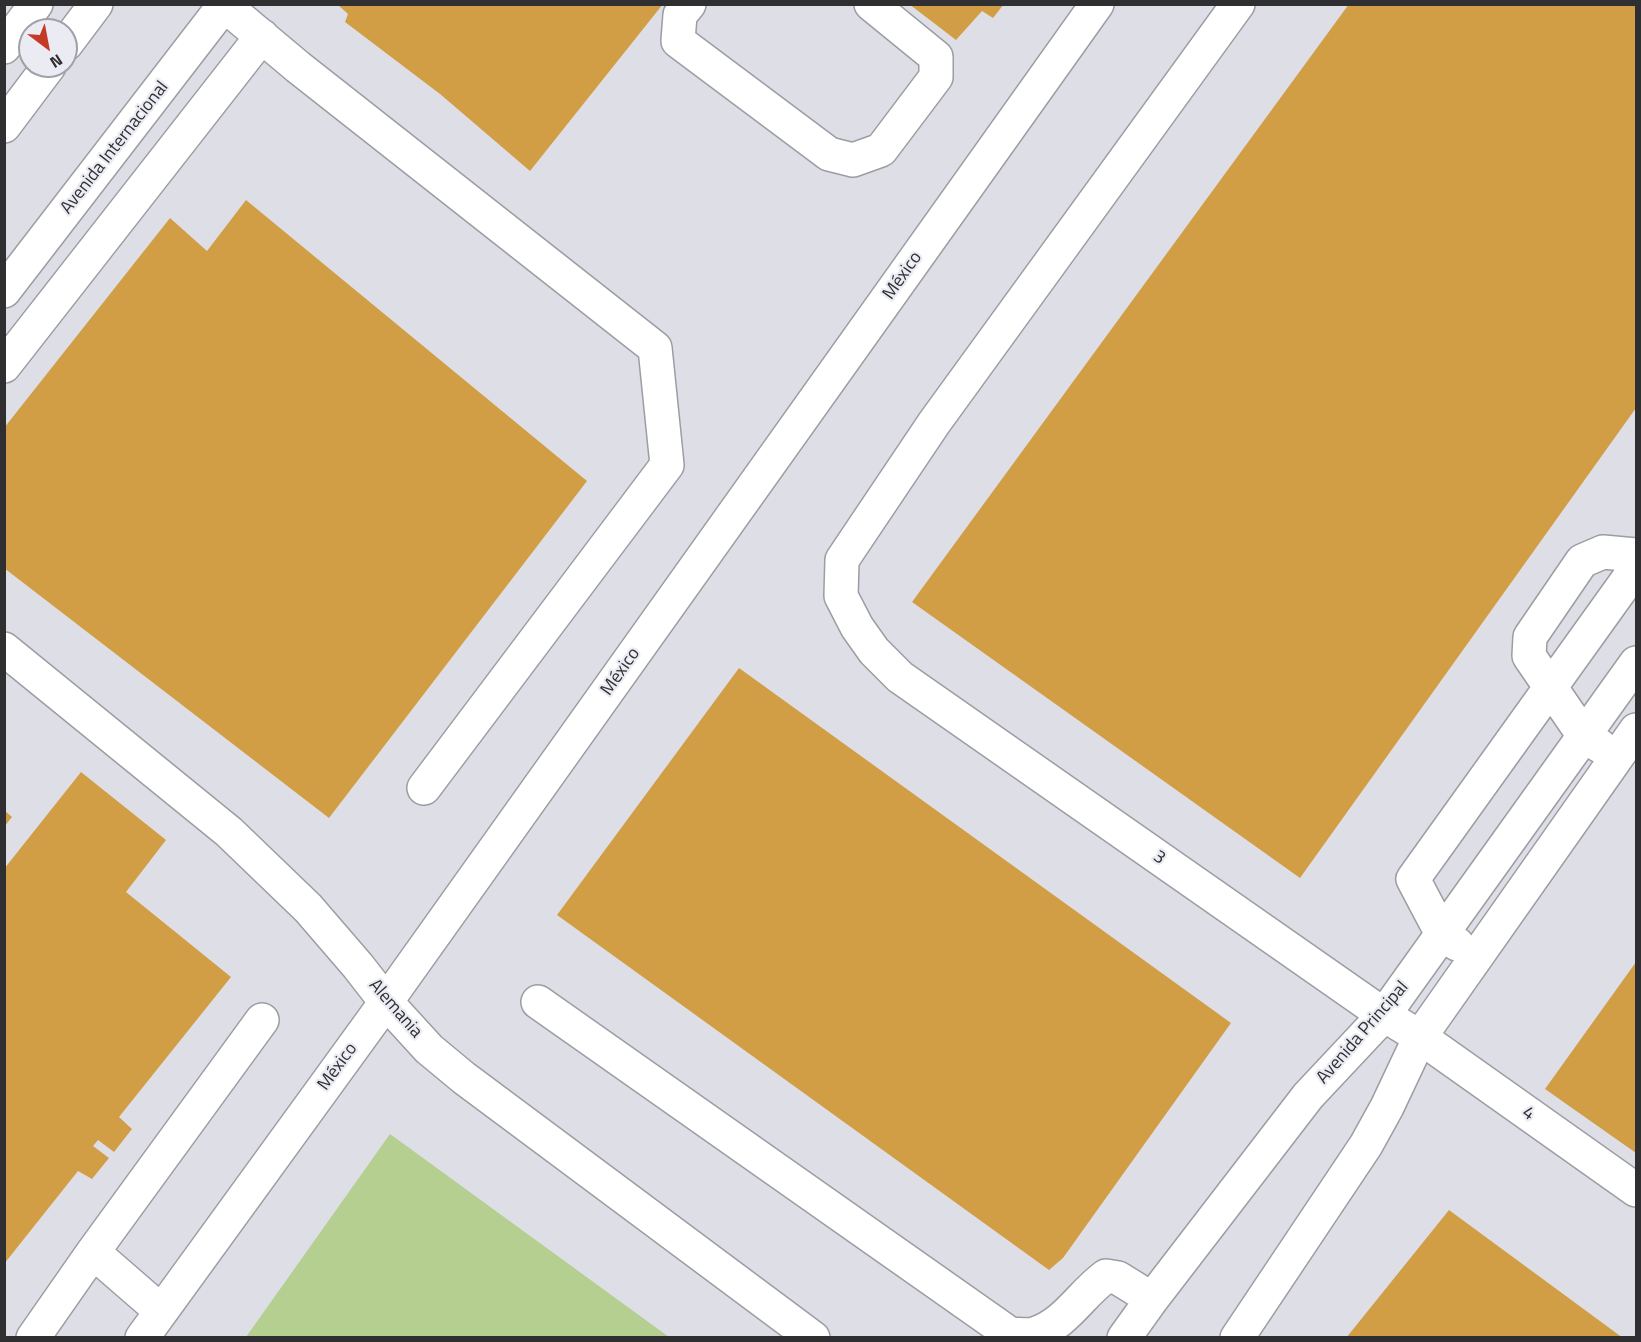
<!DOCTYPE html>
<meta charset="utf-8">
<style>
body{margin:0}
#map{position:relative;width:1641px;height:1342px;overflow:hidden;background:#dedfe6;font-family:"Titillium Web",sans-serif}
canvas{display:block}
.frame{position:absolute;inset:0;border:6px solid #2f2f32;pointer-events:none}
.north{position:absolute;left:18px;top:18px;width:60px;height:60px;box-sizing:border-box;background:#ebecf3;border:2px solid #a0a0a6;border-radius:50%;rotate:148deg;font-size:16px;font-weight:700;line-height:24px;text-align:center;color:#2f2f32}
.north::after{content:'';display:block;margin:auto;width:21px;height:27px;background:#c53927;clip-path:polygon(50% 0,100% 100%,50% 72%,0 100%)}
</style>
<div id="map">
<canvas width="1641" height="1342"></canvas>
<div class="frame"></div>
<div class="north">N</div>
</div>
<script>
const ctx = document.querySelector('canvas').getContext('2d');
ctx.lineJoin = 'round';
function fillPath(path, color) { ctx.fillStyle = color; ctx.fill(path, 'evenodd'); }
function trace(path, color, width, dash) { ctx.strokeStyle = color; ctx.lineWidth = width; ctx.lineCap = dash ? 'butt' : 'round'; ctx.setLineDash(dash || []); ctx.stroke(path); }
function label(font, color, halo, rows, align = 'center') {
  ctx.font = font + ' "Titillium Web",sans-serif'; ctx.lineWidth = 4.5; ctx.setLineDash([]); ctx.textBaseline = 'middle'; ctx.strokeStyle = halo; ctx.fillStyle = color; for (const [text, x, y, turn = 0] of rows) {
    ctx.save(); ctx.translate(x, y); ctx.rotate((+turn || 0) * Math.PI / 180); ctx.textAlign = isNaN(turn) ? turn : align; if (halo) ctx.strokeText(text, 0, 0); ctx.fillText(text, 0, 0); ctx.restore();
  }
}
fillPath(new Path2D(`
 M390,1134L669,1337H246Z`), '#b4cf90');
fillPath(new Path2D(`
 M337,4H663L530,171L440,94L345,22L348,14Z
 M909,4H1004L993,18L982,11L956,40Z
 M1349,4H1636V408L1300,878L912,602Z
 M246,200L587,481L329,818L4,568V428L170,218L207,251Z
 M739,668L1231,1023L1063,1258L1049,1270L557,915Z
 M81,772L166,840L126,892L231,977L119,1117L132,1129L114,1152L98,1140L93,1146L109,1158L92,1179L78,1171L4,1264V869Z
 M4,810L12,817L4,827Z
 M1636,962V1153L1545,1089Z
 M1449,1210L1623,1338H1346Z`), '#d29e45');
const minor = new Path2D(`
 M223,4L298,67L655,348L667,465L424,788
 M689,4L680,15L678,41L829,154L853,160L881,150L936,77V57L871,4
 M1238,4L934,423L842,560L841,596L857,627L874,651L900,677L1384,1015L1420,1037L1636,1190
 M66,44L96,4
 M4,47L36,4
 M4,126L49,66
 M4,291L225,4
 M4,366L262,36
 M1600,746L1584,736L1529,656L1530,637L1582,561L1603,552L1636,555
 M1457,944L1442,934L1413,879L1636,568
 M538,1002L1010,1334C1018,1334 1027,1336 1034,1334C1065,1325 1081,1294 1106,1276L1118,1278L1152,1299
 M161,1311L93,1252L262,1020
 M33,1338L93,1252
 M142,1338L386,1002L1097,4
 M1124,1338L1152,1299L1308,1096L1384,1015L1636,663
 M1237,1338L1366,1145L1387,1107L1420,1037L1636,730`);
const major = new Path2D(`
 M4,649L229,832L308,908L358,966L386,1002L429,1049L464,1078L813,1338`);
trace(minor, '#9c9ca3', 36);
trace(major, '#9c9ca3', 36);
trace(minor, '#fff', 33);
trace(major, '#fff', 33);
label('18px', '#2f2f32', '#ebecf3', [
 ["Avenida Internacional",115,148,-52],
 ["México",903,276,-55],
 ["México",621,672,-55],
 ["3",1159,858,35],
 ["Alemania",395,1009,49],
 ["Avenida Principal",1363,1033,-49],
 ["México",338,1067,-54],
 ["4",1528,1114,35]
]);
</script>
